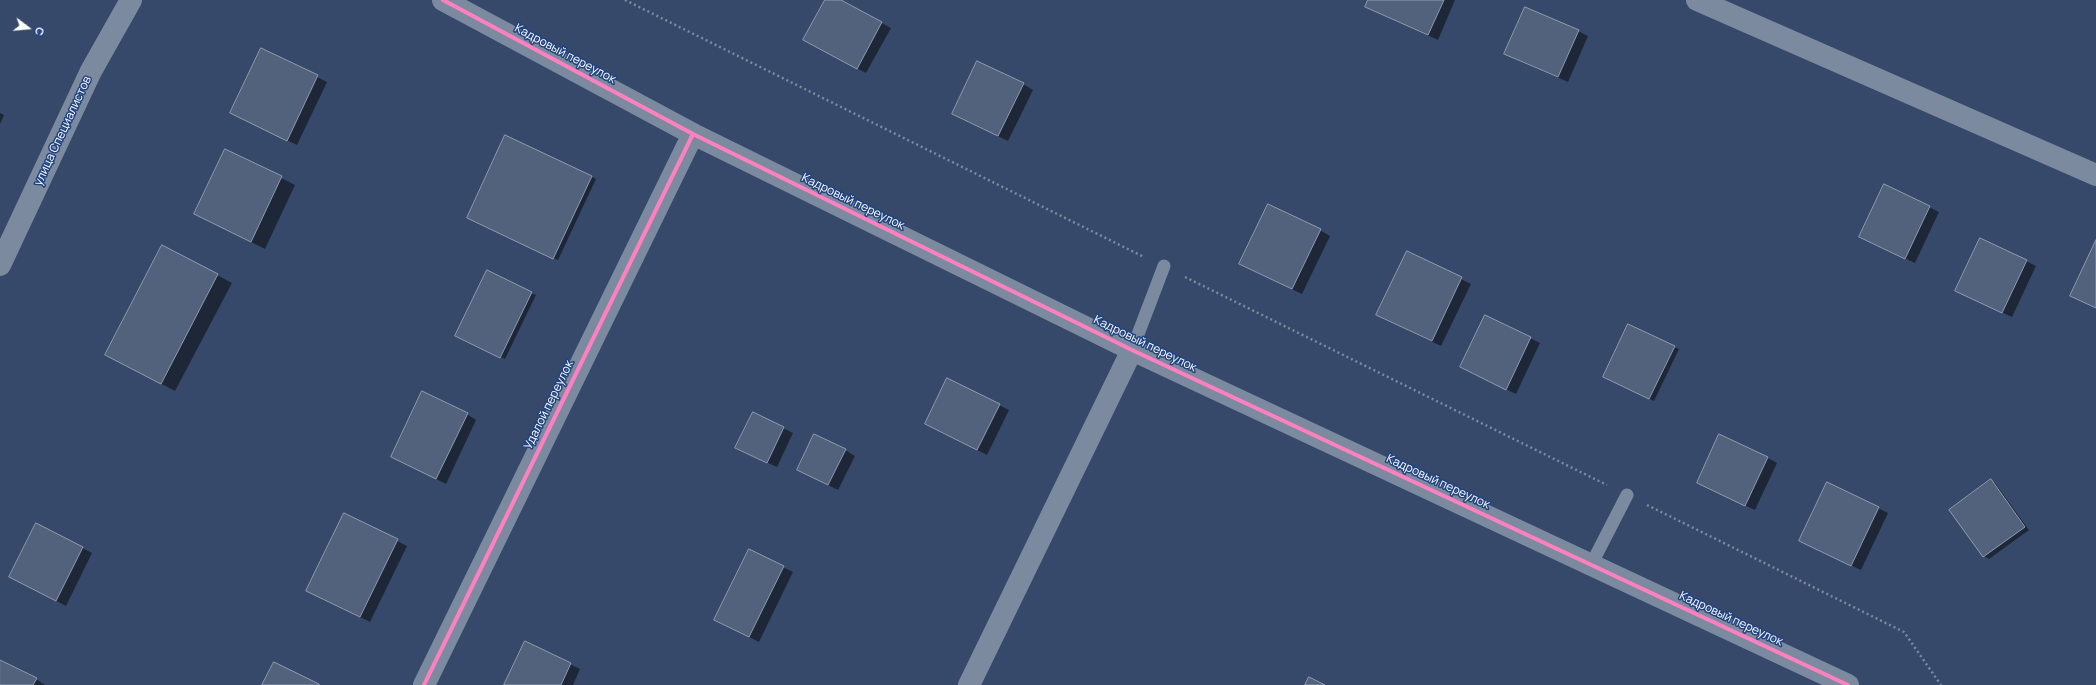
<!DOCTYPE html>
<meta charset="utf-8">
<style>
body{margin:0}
#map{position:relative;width:2096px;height:685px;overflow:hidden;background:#37496a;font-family:Manrope,sans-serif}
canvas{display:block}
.north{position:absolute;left:8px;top:8px;width:40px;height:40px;-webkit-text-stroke:3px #214380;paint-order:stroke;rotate:106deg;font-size:11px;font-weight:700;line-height:16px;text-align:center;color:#fff}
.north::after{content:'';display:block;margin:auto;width:14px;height:18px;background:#fff;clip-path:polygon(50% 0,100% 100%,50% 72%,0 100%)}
</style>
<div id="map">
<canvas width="2096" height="685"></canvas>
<div class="north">С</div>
</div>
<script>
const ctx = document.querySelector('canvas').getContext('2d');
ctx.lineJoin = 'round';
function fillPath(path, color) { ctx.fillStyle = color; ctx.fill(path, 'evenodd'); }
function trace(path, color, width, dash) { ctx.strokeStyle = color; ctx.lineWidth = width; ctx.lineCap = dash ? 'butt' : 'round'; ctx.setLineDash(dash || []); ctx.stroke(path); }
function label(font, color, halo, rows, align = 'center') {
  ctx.font = font + ' Manrope,sans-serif'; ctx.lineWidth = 3; ctx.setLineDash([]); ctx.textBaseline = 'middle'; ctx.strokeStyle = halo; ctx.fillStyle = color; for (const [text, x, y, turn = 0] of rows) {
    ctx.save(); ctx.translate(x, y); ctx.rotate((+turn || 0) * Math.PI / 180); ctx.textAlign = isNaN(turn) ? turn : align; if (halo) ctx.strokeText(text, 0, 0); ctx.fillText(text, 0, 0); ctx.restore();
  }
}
fillPath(new Path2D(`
 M826,0H839L891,28L866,73L814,45Z
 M1369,0H1455L1438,40L1376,12L1366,7Z
 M1578,31L1588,36L1568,82L1515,59Z
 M262,49L327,82L297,145L231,113Z
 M1023,84L1033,90L1008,141L953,114Z
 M0,113L4,115L0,124Z
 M226,150L295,185L265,249L195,214Z
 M592,177L596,179L558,260L472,220Z
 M1885,185L1939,212L1915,263L1869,242Z
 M1320,230L1330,236L1302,294L1250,269Z
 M163,246L232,283L175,391L120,362Z
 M1407,252L1471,284L1441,346L1387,320Z
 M2026,261L2036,266L2012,317L1966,296Z
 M531,293L536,295L505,359L461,338Z
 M1485,316L1540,343L1516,394L1461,367Z
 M1674,347L1679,349L1654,401L1609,379Z
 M999,405L1009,410L987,455L926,424Z
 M753,413L793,433L777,467L746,453Z
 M467,414L476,420L446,484L392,457Z
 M845,450L855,456L838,490L798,470Z
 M1768,458L1777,463L1755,510L1707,488Z
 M1991,480L1995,483L2029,530L1989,559L1984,556L1950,510Z
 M1878,508L1888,513L1861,570L1810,546Z
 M345,515L407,546L370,622L317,596Z
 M37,524L92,553L66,606L20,582Z
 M783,567L793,572L759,642L725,625Z
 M525,642L580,669L573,685H505Z
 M0,661L36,679L45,685H0Z`), '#0007');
const building = new Path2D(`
 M825,0H841L882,22L857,69L803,40Z
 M1368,0H1444L1428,35L1365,7Z
 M1525,7L1579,30L1558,77L1504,54Z
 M261,48L318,75L287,141L230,113Z
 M977,61L1024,83L998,136L952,114Z
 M505,135L592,176L553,259L467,218Z
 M225,149L282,176L251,242L194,214Z
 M1884,184L1930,206L1905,259L1859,237Z
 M1268,204L1321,229L1292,289L1239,264Z
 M1980,238L2027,260L2002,313L1955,291Z
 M2096,240V308L2070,296Z
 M162,245L218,274L161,384L105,355Z
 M1407,251L1462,277L1432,341L1376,315Z
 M487,270L532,292L500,358L455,336Z
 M1485,315L1531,337L1506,390L1460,367Z
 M1628,324L1675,346L1649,399L1603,377Z
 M947,378L1000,404L977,450L925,424Z
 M422,391L468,413L436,479L391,457Z
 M753,412L784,427L767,463L735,448Z
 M814,434L846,449L828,485L797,470Z
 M1719,434L1768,457L1745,506L1697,483Z
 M1991,479L2025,527L1983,557L1949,510Z
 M1827,482L1879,507L1851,566L1799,541Z
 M344,513L398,539L360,617L306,591Z
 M36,523L83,547L56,601L9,577Z
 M749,549L784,566L749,637L714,620Z
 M525,641L571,663L561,685H504Z
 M0,660L37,678L33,685H0Z
 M274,662L319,684V685H262Z
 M1309,677L1325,685H1305Z`);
fillPath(building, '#52617c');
trace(building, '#909baf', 1);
trace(new Path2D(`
 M625,0L1144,257
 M1185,277L1607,485
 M1647,505L1904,632L1941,685`), '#7c8aa0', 2.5, [2, 3]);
trace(new Path2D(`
 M1132,350L1164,266
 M1591,565L1627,495`), '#7c8aa0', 13);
trace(new Path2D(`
 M443,0L693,134L1132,350L1848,685
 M1697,0L2096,175
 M0,265L91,71L131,0
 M424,685L693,134
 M969,685L1132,350`), '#7c8aa0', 22);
trace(new Path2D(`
 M443,0L693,134L1132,350L1848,685
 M424,685L693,134`), '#ff80c0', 4);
label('12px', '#fff', '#214380', [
 ["Кадровый переулок",565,54,28],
 ["улица Специалистов",63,131,-65],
 ["Кадровый переулок",853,202,26],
 ["Кадровый переулок",1145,344,26],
 ["Удалой переулок",549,405,-64],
 ["Кадровый переулок",1438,482,25],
 ["Кадровый переулок",1731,619,25]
]);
</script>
